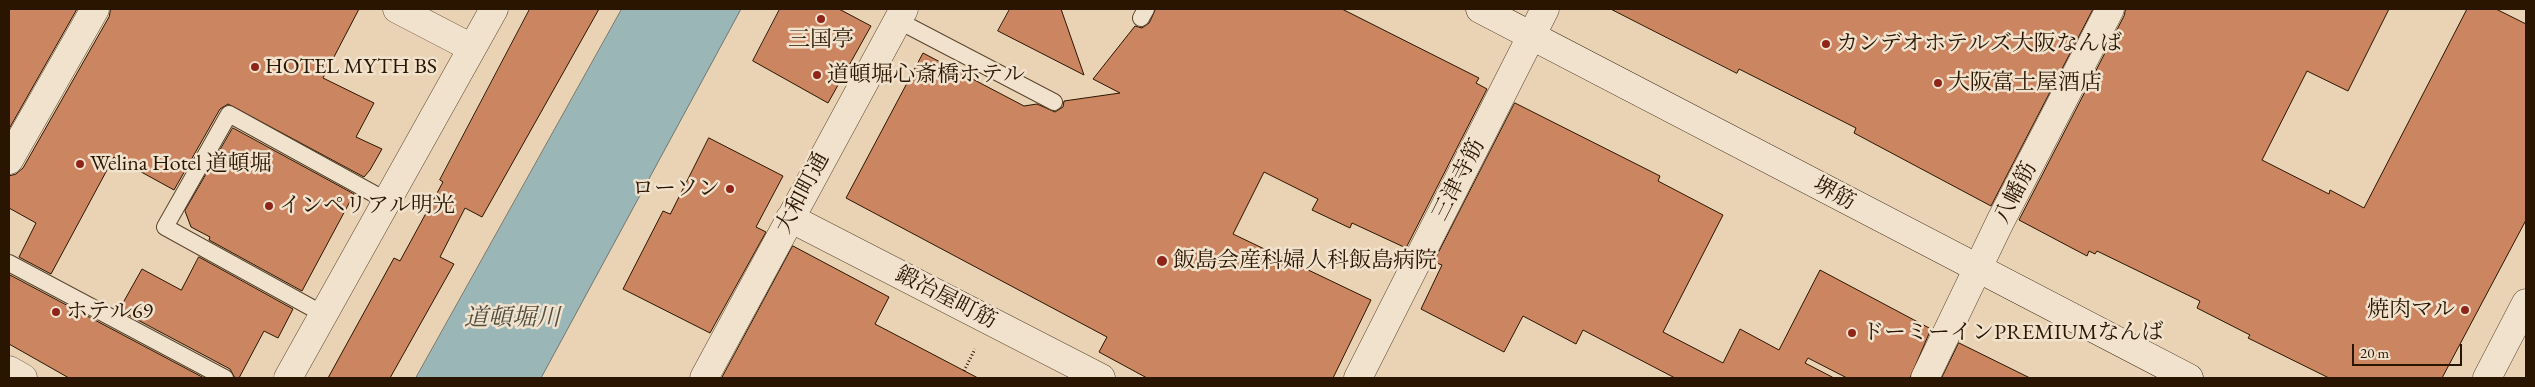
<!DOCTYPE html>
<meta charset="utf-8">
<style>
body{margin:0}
#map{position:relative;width:2535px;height:387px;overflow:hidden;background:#e9d3b4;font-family:"EB Garamond",serif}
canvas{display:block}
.frame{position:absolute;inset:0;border:10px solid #2a1600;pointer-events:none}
.scale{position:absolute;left:2352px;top:344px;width:110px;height:22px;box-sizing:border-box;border:2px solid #2a1600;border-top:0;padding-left:6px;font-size:15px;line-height:18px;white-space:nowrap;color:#2a1600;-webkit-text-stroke:4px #f1e2ce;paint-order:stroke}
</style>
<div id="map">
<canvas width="2535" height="387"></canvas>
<div class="frame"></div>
<div class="scale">20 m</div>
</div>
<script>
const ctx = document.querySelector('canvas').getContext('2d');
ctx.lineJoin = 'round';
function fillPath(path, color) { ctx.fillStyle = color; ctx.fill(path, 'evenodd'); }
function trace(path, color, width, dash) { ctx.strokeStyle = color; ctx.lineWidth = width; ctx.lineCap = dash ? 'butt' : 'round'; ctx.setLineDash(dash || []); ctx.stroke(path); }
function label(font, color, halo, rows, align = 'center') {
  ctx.font = font + ' "EB Garamond","Noto Serif JP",serif'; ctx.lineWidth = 5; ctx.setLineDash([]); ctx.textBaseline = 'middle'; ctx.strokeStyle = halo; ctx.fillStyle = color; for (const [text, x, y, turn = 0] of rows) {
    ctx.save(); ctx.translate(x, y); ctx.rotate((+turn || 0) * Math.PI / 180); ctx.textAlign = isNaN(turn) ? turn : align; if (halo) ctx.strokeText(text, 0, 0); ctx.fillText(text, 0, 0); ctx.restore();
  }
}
const water = new Path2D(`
 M622,9H741L541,378H416Z`);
fillPath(water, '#9bb6b7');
trace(water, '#6e766e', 1);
const building = new Path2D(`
 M9,9H77L9,129Z
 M111,9H359L323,78L374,103L356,137L382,149L370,170L364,177L228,104L220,109L174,190L114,157L51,274L19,257L36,223L9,208V176L16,174L23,168L109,17Z
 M530,9H599L482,217L465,208L440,257L454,264L390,378H328L394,258L400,261L443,182L440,180Z
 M780,9H839L871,26L828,103L753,61Z
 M1010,9H1061L1084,75L998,31Z
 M1156,9H1342L1479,78L1476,83L1487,89L1406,248L1352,223L1350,228L1312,210L1318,199L1264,172L1233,234L1371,300L1333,378H1147L1099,352L1107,337L846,198L923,53L1024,106L1037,104L1055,112L1063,107L1064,101L1120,93L1093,79L1135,26L1142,28L1149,23Z
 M1611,9H2093L1991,206L1854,133L1856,128L1739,69L1737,73Z
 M2126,9H2389L2348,91L2307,71L2262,160L2329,194L2330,190L2364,208L2467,9H2496L2526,24V220L2442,378H2329L2248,338L2250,335L2197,308L2200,301L2097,251L2095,254L2089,251L2087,256L2019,220L2124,16Z
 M1515,103L1660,176L1658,181L1723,215L1663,332L1723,363L1740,329L1779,350L1820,270L1931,329L1910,378H1847L1808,358L1805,363L1834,378H1675L1583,330L1576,344L1523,316L1504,352L1421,309L1442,265L1434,262Z
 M233,128L354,194L302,291L209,240L210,237L191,227L185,211Z
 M709,138L783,176L756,227L766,232L710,333L623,289L663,211L670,214Z
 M793,246L889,297L875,324L978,378H722Z
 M199,257L293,309L278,338L264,331L239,378H235L230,369L119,310L142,269L181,290Z
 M10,275L204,378H69L9,344Z
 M1959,343L2030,378H1942Z`);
fillPath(building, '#cc8561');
trace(building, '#2a1600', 1);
const lane = new Path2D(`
 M1141,18L1146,9
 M897,20L1054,102
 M9,263L225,378
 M323,314L165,227L229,114L387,201`);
const street = new Path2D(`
 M397,9L472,48
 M9,160L95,9
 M790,218L1101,378
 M9,370L23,378
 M288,378L494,9
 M704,378L904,9
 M1358,378L1545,9
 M1925,378L2000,222L2110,9
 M2487,378L2526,303`);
const secondary = new Path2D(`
 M1480,9L2189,378`);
trace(lane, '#5a452d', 18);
trace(street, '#5a452d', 29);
trace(secondary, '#2a1600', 29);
trace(new Path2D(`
 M964,371L975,349`), '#2a1600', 3, [1, 2.5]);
trace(lane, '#f1e2ce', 16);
trace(street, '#f1e2ce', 28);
trace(secondary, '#f1e2ce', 28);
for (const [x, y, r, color] of [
 [821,19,5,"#8f2418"],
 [1826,44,5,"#8f2418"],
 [255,67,5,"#8f2418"],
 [817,75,5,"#8f2418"],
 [1938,83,5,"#8f2418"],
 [80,164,5,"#8f2418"],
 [730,189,5,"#8f2418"],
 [269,206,5,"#8f2418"],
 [1162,261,6,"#8f2418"],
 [2465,310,5,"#8f2418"],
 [56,312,5,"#8f2418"],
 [1852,333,5,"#8f2418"]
]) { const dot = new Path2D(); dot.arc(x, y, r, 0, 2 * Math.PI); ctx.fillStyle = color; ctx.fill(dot); trace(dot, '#f1e2ce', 2); }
label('22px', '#2a1600', '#f1e2ce', [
 ["三国亭",821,40,"center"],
 ["カンデオホテルズ大阪なんば",1836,44],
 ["HOTEL MYTH BS",265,67],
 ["道頓堀心斎橋ホテル",827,75],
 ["大阪富士屋酒店",1948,83],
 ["Welina Hotel 道頓堀",90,164],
 ["ローソン",720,189,"right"],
 ["インペリアル明光",279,206],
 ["飯島会産科婦人科飯島病院",1173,261],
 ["焼肉マル",2455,310,"right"],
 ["ホテル69",66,312],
 ["ドーミーインPREMIUMなんば",1862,333]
], 'left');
label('22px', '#2a1600', '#f1e2ce', [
 ["三津寺筋",1459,180,-63],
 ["大和町通",803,193,-62],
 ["八幡筋",2016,193,-63],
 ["堺筋",1834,194,28],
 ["鍛冶屋町筋",946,298,27]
]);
label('italic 24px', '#524e40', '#f1e2ce', [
 ["道頓堀川",512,318]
]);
</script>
